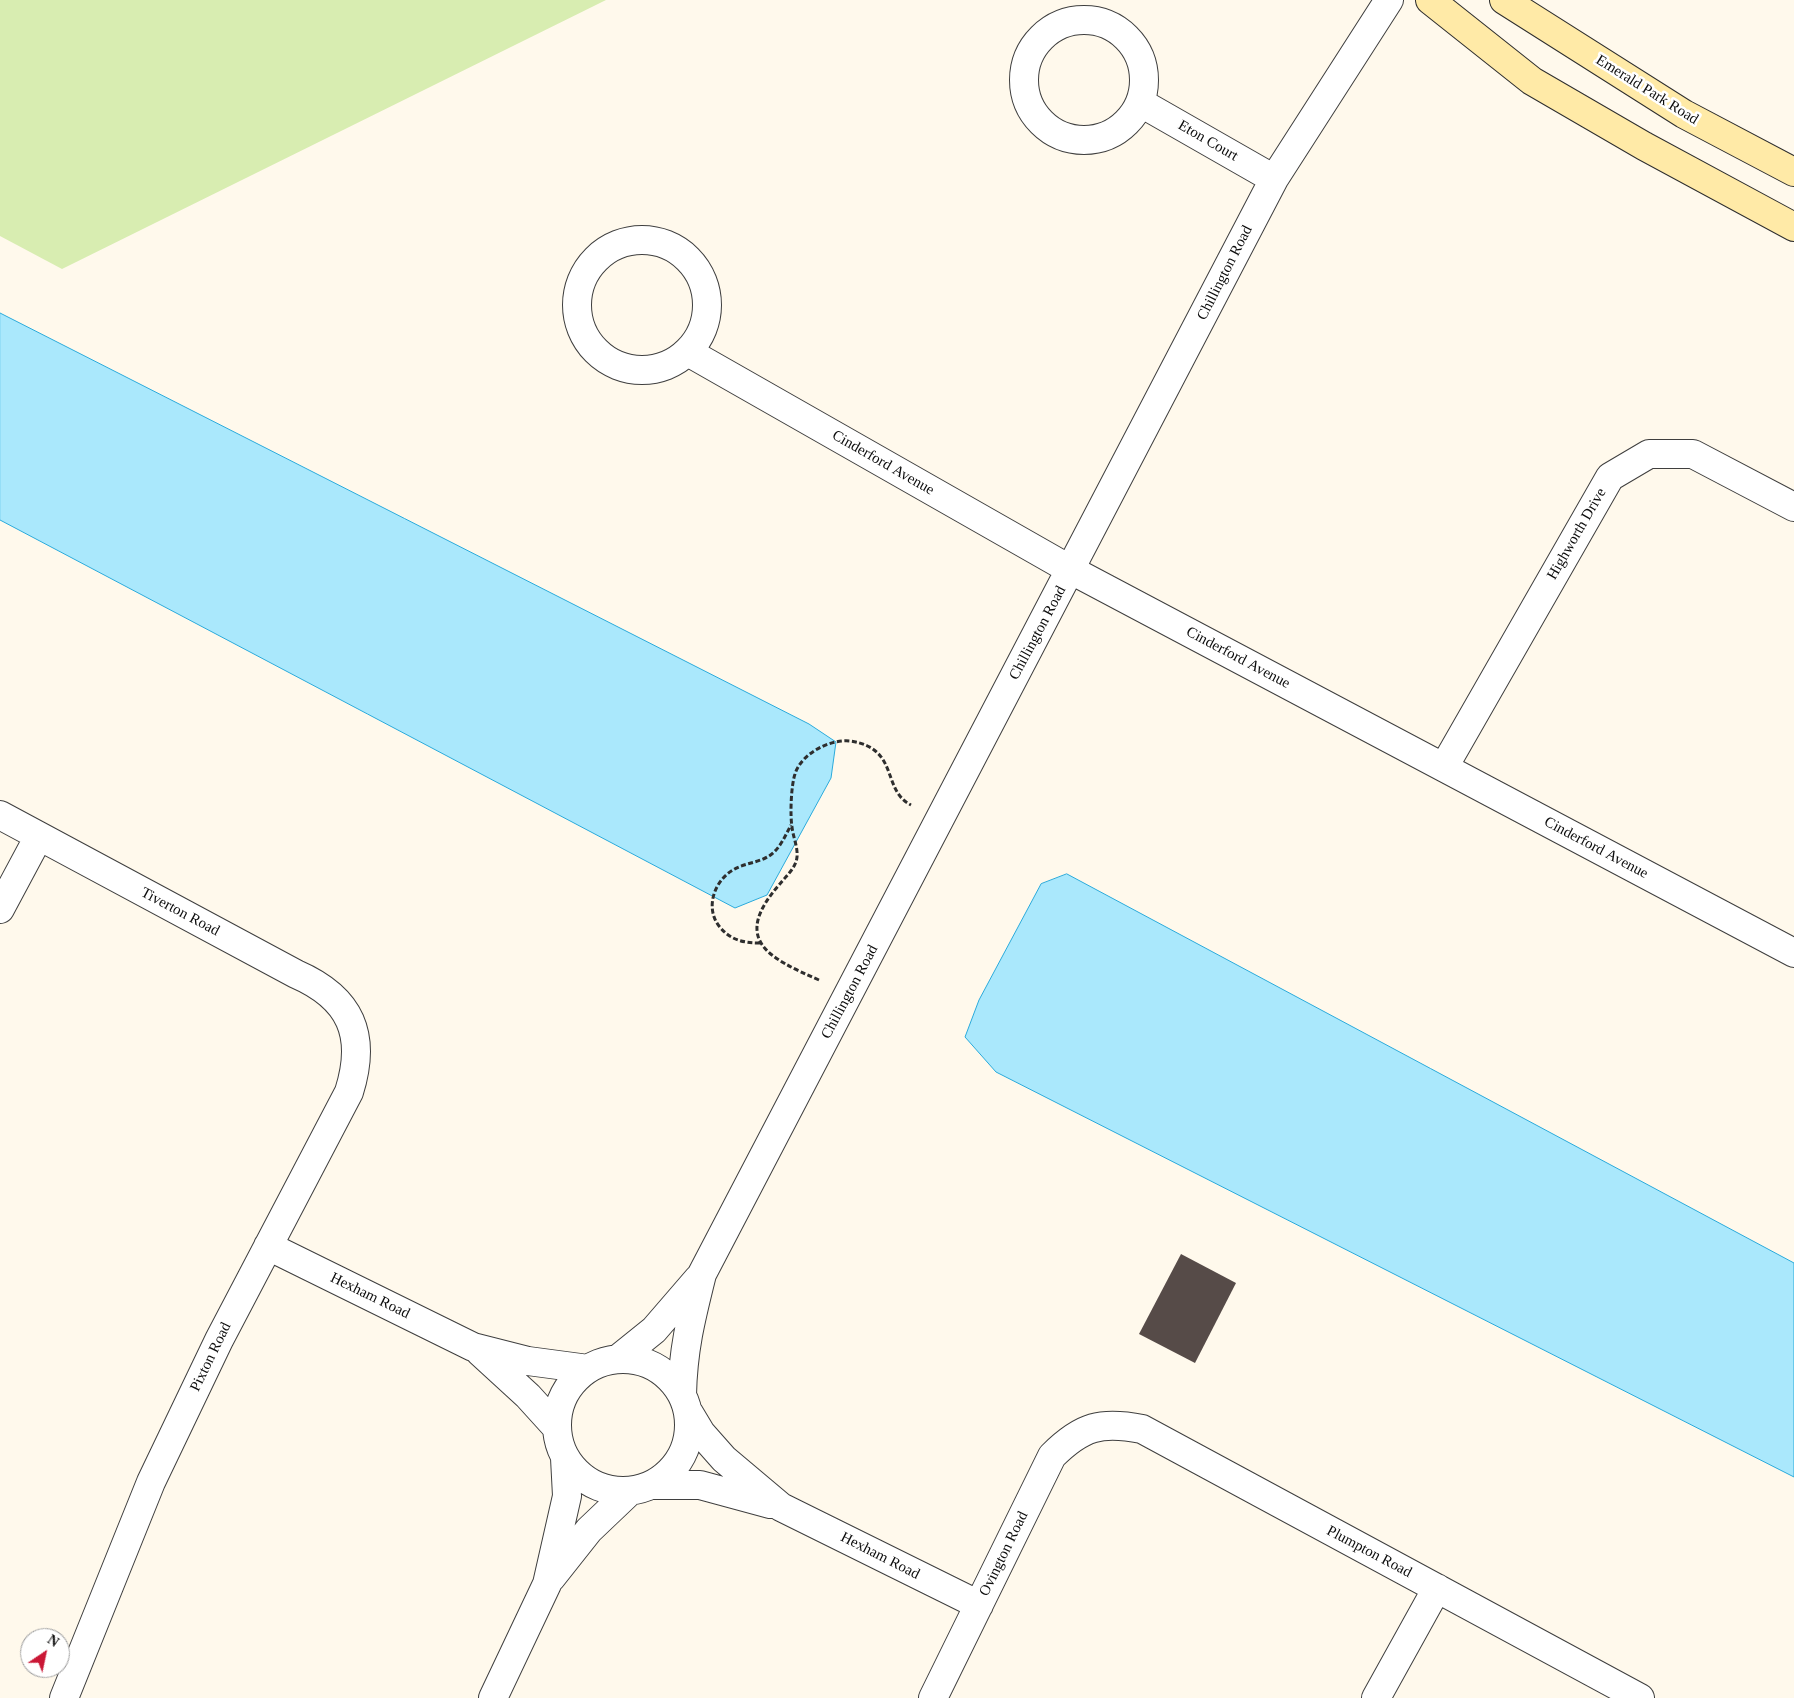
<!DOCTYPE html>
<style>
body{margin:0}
#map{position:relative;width:1794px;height:1698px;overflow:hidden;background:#fff9ec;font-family:"Times New Roman",serif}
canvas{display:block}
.north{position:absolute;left:20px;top:1628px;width:50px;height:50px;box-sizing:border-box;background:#fff;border:1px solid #9e9e9e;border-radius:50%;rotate:34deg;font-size:14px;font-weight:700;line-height:20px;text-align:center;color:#0c0c0c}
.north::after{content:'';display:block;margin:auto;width:18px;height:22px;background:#ca1735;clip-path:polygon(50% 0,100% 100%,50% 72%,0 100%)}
</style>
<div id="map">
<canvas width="1794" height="1698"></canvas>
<div class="north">N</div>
</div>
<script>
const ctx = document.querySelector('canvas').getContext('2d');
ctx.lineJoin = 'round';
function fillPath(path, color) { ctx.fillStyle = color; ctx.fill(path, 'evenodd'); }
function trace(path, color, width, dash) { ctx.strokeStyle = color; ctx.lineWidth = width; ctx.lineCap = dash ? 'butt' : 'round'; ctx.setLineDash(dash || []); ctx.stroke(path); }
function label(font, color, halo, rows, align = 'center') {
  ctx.font = font + ' "Times New Roman",serif'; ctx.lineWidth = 5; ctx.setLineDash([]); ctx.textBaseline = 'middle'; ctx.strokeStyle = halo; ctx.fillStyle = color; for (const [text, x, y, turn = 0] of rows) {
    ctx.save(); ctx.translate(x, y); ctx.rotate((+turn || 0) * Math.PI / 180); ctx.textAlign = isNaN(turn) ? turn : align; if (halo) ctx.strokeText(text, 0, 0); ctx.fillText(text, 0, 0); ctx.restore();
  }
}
fillPath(new Path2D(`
 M0,0H606L62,269L0,236Z`), '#d8edb1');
const water = new Path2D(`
 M0,313L809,724L836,742L831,778L767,895L735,908L0,520Z
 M1067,874L1794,1263V1477L996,1072L965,1037L979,1000L1041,884Z`);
fillPath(water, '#aae8fc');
trace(water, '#2aaadb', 1);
fillPath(new Path2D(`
 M1181,1254L1236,1283L1195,1363L1139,1334Z`), '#564b48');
const street = new Path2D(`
 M1024 80a60 60 0 1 1 120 0a60 60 0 1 1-120 0Z
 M1141,103L1274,179
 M577 305a65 65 0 1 1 130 0a65 65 0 1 1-130 0Z
 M688,352L1071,570L1794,953
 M1444,767L1610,477L1649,454H1693L1794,507
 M0,815L296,974C351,998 367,1035 349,1092L219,1340L151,1482L64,1698
 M0,909L39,836
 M268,1246L473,1347L528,1361L588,1369
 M480,1352L528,1396L557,1428
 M557 1425a66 66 0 1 1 132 0a66 66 0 1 1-132 0Z
 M618,1359L654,1330L698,1279
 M682,1395C683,1349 691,1318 702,1274L1274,179L1389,0
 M689,1413L701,1433L724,1459L781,1507L979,1605
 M653,1485H700L770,1504
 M551,1578L589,1530L630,1491
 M493,1698L547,1584L567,1496L565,1458
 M933,1698L1052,1456C1082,1426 1101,1421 1142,1429L1640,1698
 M1376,1698L1437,1588`);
const secondary = new Path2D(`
 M1430,0L1532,81L1644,146L1794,227
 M1504,0L1684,114L1794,172`);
trace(street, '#3f3f3f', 30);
trace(secondary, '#2e2e2e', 30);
trace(new Path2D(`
 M760,943C743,943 730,940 719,926C705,908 714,881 733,870C744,863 758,863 769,856C780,849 785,836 791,825
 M819,980C769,958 731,940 779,885C786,876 796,868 797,857C798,847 793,837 792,827C790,815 791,786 795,774C801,754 829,739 850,741C900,748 881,790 911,805`), '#2e2e2e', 3, [5, 2.5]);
trace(street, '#fff', 28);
trace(secondary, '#ffeaa7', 28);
label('15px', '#0c0c0c', '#fff', [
 ["Emerald Park Road",1647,90,32],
 ["Eton Court",1208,141,30],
 ["Chillington Road",1225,273,-63],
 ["Cinderford Avenue",883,463,30],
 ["Highworth Drive",1577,534,-60],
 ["Chillington Road",1038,633,-62],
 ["Cinderford Avenue",1238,658,28],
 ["Cinderford Avenue",1596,848,28],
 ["Tiverton Road",180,912,28],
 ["Chillington Road",850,992,-62],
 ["Hexham Road",370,1296,26],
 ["Pixton Road",211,1357,-64],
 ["Plumpton Road",1369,1552,28],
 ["Ovington Road",1004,1554,-64],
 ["Hexham Road",880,1556,27]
]);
</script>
